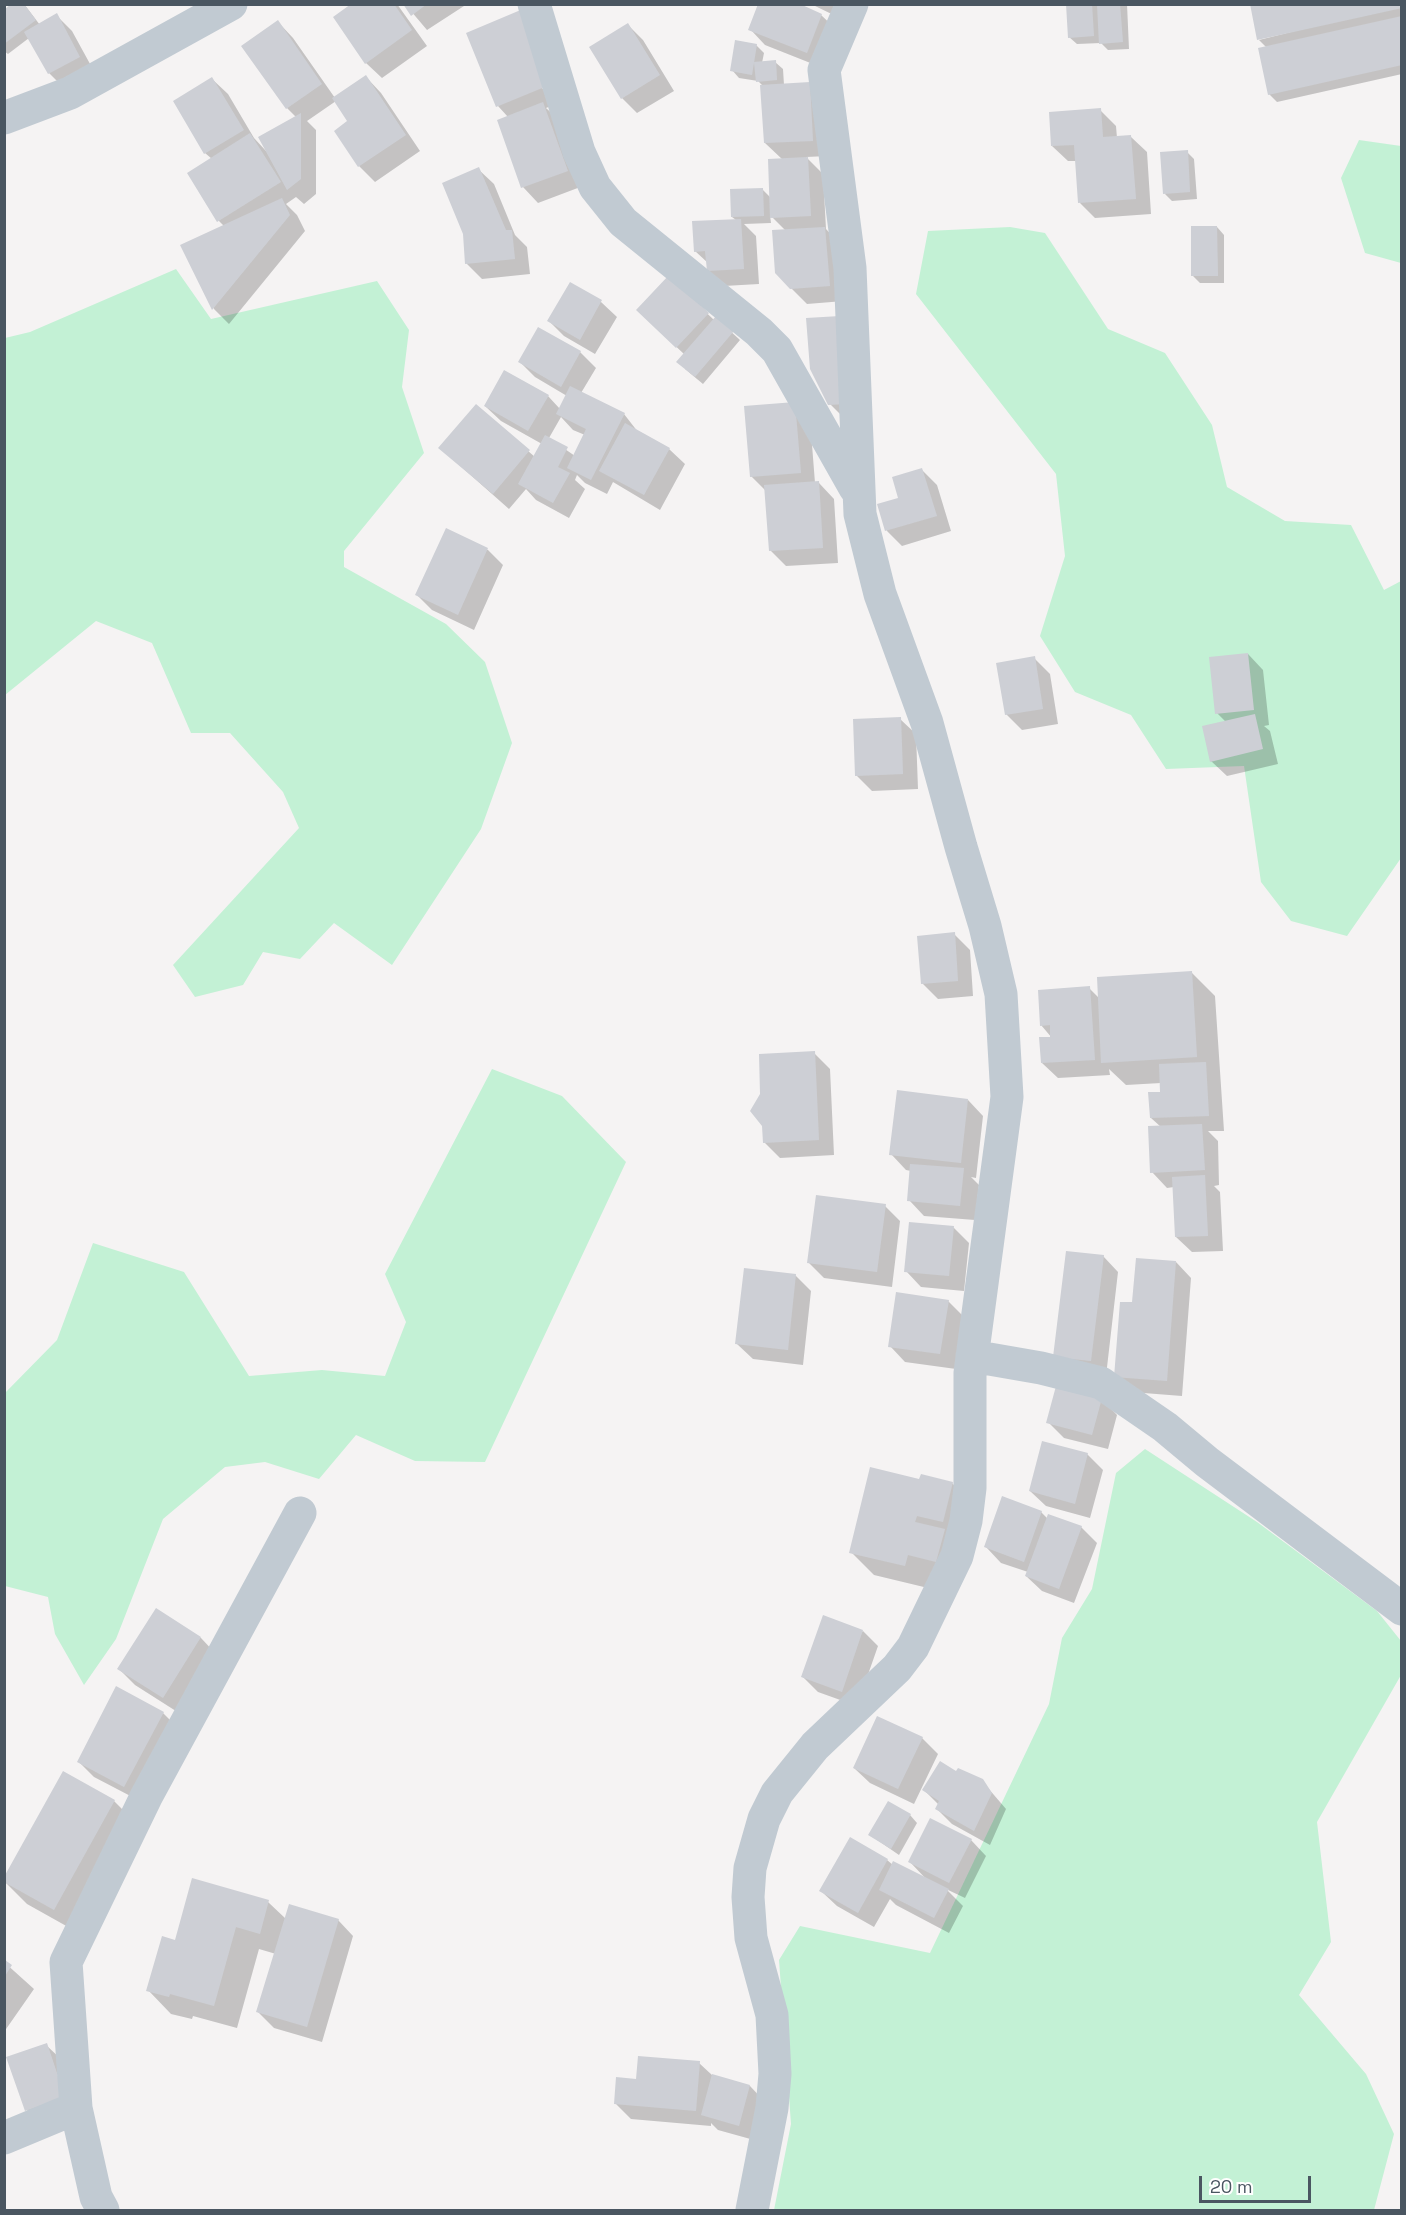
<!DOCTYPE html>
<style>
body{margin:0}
#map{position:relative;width:1406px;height:2215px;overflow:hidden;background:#f5f3f3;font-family:"Space Grotesk",sans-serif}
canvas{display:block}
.frame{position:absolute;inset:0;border:6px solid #4a5661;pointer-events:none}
.scale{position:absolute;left:1199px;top:2176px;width:112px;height:27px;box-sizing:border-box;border:3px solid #4a5661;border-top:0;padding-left:8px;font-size:18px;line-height:21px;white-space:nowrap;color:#4a5661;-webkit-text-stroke:4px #fff;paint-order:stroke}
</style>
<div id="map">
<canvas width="1406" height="2215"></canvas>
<div class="frame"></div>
<div class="scale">20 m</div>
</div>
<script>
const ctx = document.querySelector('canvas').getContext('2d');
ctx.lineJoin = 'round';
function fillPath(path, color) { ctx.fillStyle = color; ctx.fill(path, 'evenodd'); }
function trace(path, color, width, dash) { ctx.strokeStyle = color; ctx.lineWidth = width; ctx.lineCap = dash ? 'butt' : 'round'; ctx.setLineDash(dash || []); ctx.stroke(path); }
fillPath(new Path2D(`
 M1359,140L1401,146V263L1365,253L1341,178Z
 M1010,227L1045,233L1108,329L1165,353L1212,425L1227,487L1285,521L1351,525L1384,590L1401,581V858L1347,936L1291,921L1261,882L1244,766L1166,769L1131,715L1075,692L1040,636L1065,556L1056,474L916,294L928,231Z
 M176,269L211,319L377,281L409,330L402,387L424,453L344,551V567L446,624L485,662L512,743L481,829L392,965L334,923L300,959L263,952L243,985L195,997L173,965L299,828L283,792L230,733H191L152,643L96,621L5,695V338L30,332Z
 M492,1069L562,1096L626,1162L485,1462L415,1461L356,1435L319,1479L265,1462L225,1467L163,1519L116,1639L84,1685L55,1634L48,1597L5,1586L4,1394L57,1340L93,1243L184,1272L249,1376L322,1370L385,1376L406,1322L385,1274Z
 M1145,1449L1257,1522L1377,1611L1401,1641V1675L1317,1822L1331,1942L1299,1995L1366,2074L1394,2134L1374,2210H774L791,2124L779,1960L800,1926L930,1953L1049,1704L1062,1638L1092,1589L1116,1473Z`), '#c3f1d5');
fillPath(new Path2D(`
 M24,4L40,25L56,15L72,31L95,73L65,89L49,73L29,38L8,54L4,51V12Z
 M353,4H397L427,46L382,78L366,63Z
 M405,4H464V6L427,30Z
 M811,4H859L850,23Z
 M1068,4H1127L1129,49L1108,50L1101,43L1077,44L1069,37Z
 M1402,4V74L1277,102L1269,94L1267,48L1259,40Z
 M821,15L837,30L823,68L765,45L750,29Z
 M278,22L293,38L335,98L366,77L381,93L420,151L375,182L359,166L349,122L336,101L307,121L316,130V194L304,204L296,197L286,204L297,215L305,231L229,324L214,309L182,246L224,226L219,221L212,159L205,153L212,79L228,94L254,138L266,151L296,117L287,108Z
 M628,25L643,40L674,91L637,113L622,98Z
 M468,34L561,102L546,108L558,119L583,186L538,203L523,187L508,117L498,106Z
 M756,45L764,53L762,63L775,62L783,69L784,85L810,84L828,156L806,157L823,174L826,229L840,244L844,301L807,304L791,288L786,231L770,215L771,223L744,224L756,236L759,284L724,286L708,271V263L695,251L736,220L732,217L762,189L771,198L783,160L765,143L762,85L758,81L739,78L732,70Z
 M1100,110L1116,126L1117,138L1131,137L1147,152L1151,214L1095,218L1080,203L1077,161H1068L1052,146Z
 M1187,152L1194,159L1197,199L1172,201L1165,194Z
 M478,169L494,184L515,235L527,247L530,274L482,279L466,263L465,233Z
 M1217,227L1224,235V283H1200L1193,276Z
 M669,277L714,320L716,318L740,340L703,384L685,369L684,354L654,326Z
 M570,284L601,302L617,317L595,354L564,336L549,321Z
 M840,317L846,420L830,404Z
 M580,352L596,368L581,393L624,414L638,432L669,449L685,464L660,510L613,482L607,494L585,483L577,475L575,480L585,489L569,518L536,500L526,489L509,509L440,448L476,406L535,457L542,444L501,421L485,406L548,396L560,409L567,396L535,377L520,362ZM561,417L573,430L585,435L575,456L549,438Z
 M746,407L810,419L815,483H819L834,499L838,563L786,566L770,550L766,491L751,476Z
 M922,470L937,485L951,531L902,546L887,531L879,505L900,499Z
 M447,530L488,550L503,565L474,630L432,610L417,595Z
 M1248,654L1263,670L1269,725L1264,726L1270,731L1278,764L1227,776L1211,761L1226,722L1217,713Z
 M1034,658L1050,674L1058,724L1022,730L1006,714Z
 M900,719L916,734L918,789L872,791L856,775Z
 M954,934L970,950L973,996L938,999L922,983Z
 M1192,973L1215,996L1224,1131H1208L1218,1141L1219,1185L1214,1186L1220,1192L1223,1251L1192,1252L1176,1237L1174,1187L1167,1188L1152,1172L1161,1127L1151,1118L1162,1093L1161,1083L1126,1085L1109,1069L1110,1075L1058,1078L1042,1063L1052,1038L1041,1025L1089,988L1099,998Z
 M814,1053L830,1069L834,1155L780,1158L764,1142Z
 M968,1100L983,1116L976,1178L971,1177L979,1185L975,1220L924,1216L909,1200L911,1171L906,1170L891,1154Z
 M885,1206L900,1221L892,1287L824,1278L808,1262Z
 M953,1227L969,1243L964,1291L921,1287L906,1271Z
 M1067,1252L1103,1256L1118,1272L1106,1376L1070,1372Z
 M1176,1262L1191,1278L1182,1396L1131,1392L1115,1376L1134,1304Z
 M795,1275L811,1291L803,1365L753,1359L737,1344Z
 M948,1301L964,1317L956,1369L905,1362L890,1346Z
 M1102,1399L1117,1415L1108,1449L1064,1438L1048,1422Z
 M1087,1454L1103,1470L1090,1518L1046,1506L1030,1491Z
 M920,1481L952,1483L976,1507L928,1588L874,1575L851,1552Z
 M1041,1512L1048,1519L1081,1527L1097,1543L1074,1603L1042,1591L1026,1576L1028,1572L1001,1563L986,1547Z
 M156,1610L201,1638L216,1654L179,1713L135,1685L119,1669Z
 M863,1631L878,1646L857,1706L818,1692L803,1677Z
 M163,1713L179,1729L140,1801L94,1777L79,1762Z
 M922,1738L938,1754L914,1804L870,1783L854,1768Z
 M956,1774L982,1781L1006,1809L990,1845L952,1824L937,1809L939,1805L924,1790Z
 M114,1801L137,1824L77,1932L27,1904L4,1881Z
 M910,1815L917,1823L899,1855L870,1835Z
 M971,1840L986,1856L965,1898L946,1889L963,1906L949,1933L896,1905L890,1899L874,1927L837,1906L821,1891L887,1860L893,1865L927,1880L910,1862Z
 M268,1902L286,1919L338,1920L353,1936L322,2042L274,2028L258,2012L276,1954L259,1949L237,2028L193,2016L192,2019L171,2014L148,1990L176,1942Z
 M4,1962L34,1989L4,2032Z
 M46,2045L62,2060L42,2126L27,2110Z
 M699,2063L712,2075L750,2086L765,2102L754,2140L718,2130L711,2123V2126L631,2119L616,2104L637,2081Z`), '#0003');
fillPath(new Path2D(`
 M11,4H24L36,20L4,44V10Z
 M351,4H394L412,30L365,64L333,17Z
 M403,4H427L411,16Z
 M758,4H800L822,14L807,53L748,30Z
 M1066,4H1092L1094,36L1068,38Z
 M1097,4H1120L1123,42L1099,44Z
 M1250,4H1402V8L1257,40Z
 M523,9L547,86L496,107L466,33Z
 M57,13L80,57L48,74L24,32Z
 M1402,16V65L1268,95L1258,48Z
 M278,20L322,84L286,109L241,46Z
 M628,23L660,75L621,99L589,47Z
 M735,40L757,44L752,75L730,71Z
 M776,60L777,80L756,82L754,62Z
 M366,75L406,135L358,167L334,131L347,121L332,98Z
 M212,77L244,130L204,154L173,101Z
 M810,82L813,141L764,143L760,85Z
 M543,102L568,171L521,188L497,120Z
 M1101,108L1103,137L1131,135L1136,199L1078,203L1074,145L1051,146L1049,112Z
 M301,113V179L287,190L258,137Z
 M250,133L281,182L217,222L187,173Z
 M1188,150L1190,192L1163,194L1160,152Z
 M808,157L811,216L770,218L768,159Z
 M479,167L506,230H512L515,259L465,264L463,234L442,183Z
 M763,188L764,216L731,217L730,189Z
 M282,198L290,215L212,310L180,245Z
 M741,219L744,269L707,271L705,251L694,252L692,221Z
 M1191,226H1217L1218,276H1191Z
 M825,227L830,286L790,289L775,273L772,230Z
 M669,275L709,313L676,348L636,310Z
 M570,282L602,300L580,340L547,321Z
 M716,316L734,331L695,377L676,362Z
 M840,316L846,404L828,405L810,369L806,318Z
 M538,327L581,351L561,387L518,362Z
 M504,370L549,395L528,431L484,406Z
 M570,386L625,413L591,480L567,468L586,429L556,414Z
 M795,402L801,473L750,477L744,406Z
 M476,404L530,450L493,494L438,448Z
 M625,423L670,448L644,495L599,471Z
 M545,435L568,447L558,467L570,473L553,503L518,484Z
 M922,468L937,516L885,531L877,504L898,498L892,477Z
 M819,481L823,548L769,551L764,485Z
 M446,528L488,548L458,615L415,595Z
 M1248,653L1254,710L1215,714L1209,657Z
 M1035,656L1043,709L1005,715L996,663Z
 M1255,714L1263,749L1210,762L1202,726Z
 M901,717L903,774L855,776L853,719Z
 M955,932L958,981L921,984L917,936Z
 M1192,971L1197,1057L1101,1063L1097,977Z
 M1090,986L1095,1060L1041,1063L1039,1037H1050V1025L1040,1026L1038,990Z
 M815,1051L819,1140L763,1143L762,1126L750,1111L760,1094L759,1054Z
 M1206,1062L1209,1116L1150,1118L1148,1092H1160L1159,1064Z
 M897,1090L968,1099L961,1163L889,1155Z
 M1202,1124L1205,1170L1150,1173L1148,1126Z
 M910,1164L964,1168L960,1206L907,1201Z
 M1205,1175L1208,1236L1175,1237L1172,1177Z
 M816,1195L886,1204L877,1272L807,1263Z
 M909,1222L954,1226L949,1276L904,1272Z
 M1066,1251L1104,1255L1091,1361L1053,1357Z
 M1136,1258L1176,1261L1167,1381L1114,1377L1120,1302H1132Z
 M744,1268L796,1274L788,1350L735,1344Z
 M896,1292L949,1300L940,1354L888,1347Z
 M1056,1386L1102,1398L1092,1435L1046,1423Z
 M1042,1441L1088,1453L1075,1504L1029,1491Z
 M870,1467L919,1479L921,1474L953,1482L943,1522L917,1516L915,1522L945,1529L936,1562L908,1555L905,1566L849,1553Z
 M1002,1496L1042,1511L1024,1562L984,1547Z
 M1048,1514L1082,1526L1059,1589L1025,1576Z
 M156,1608L201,1637L163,1698L117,1669Z
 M823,1615L863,1630L842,1692L801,1677Z
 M116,1686L164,1712L124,1787L77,1762Z
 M877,1716L923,1737L898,1789L853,1768Z
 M940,1761L956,1771L958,1768L983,1779L992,1793L974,1831L935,1809L939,1801L922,1790Z
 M63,1771L115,1800L54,1910L4,1882V1877Z
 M888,1801L911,1814L891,1849L868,1835Z
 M930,1818L972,1839L949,1883L908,1862Z
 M850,1837L888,1859L858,1913L819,1891Z
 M893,1861L949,1889L934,1918L879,1890Z
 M192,1878L269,1900L260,1934L236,1927L214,2006L170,1994L169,1997L146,1991L162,1936L175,1940Z
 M289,1904L339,1919L307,2027L256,2012Z
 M5,1960L12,1965L5,1976Z
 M47,2043L65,2097L25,2111L6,2057Z
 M638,2056L700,2061L696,2111L614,2104L616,2077L636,2079Z
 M712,2074L750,2085L739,2126L701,2115Z`), '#cdcfd5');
trace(new Path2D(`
 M534,4L579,152L595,187L623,222L759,332L777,350L855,488
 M4,118L70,93L231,4
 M972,1356L1041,1368L1101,1383L1165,1427L1207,1462L1402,1609
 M4,2138L76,2108
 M103,2210L96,2197L76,2108L66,1962L146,1797L300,1513
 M752,2210L772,2108L775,2074L772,2015L751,1938L748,1897L750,1868L764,1819L777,1793L815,1746L897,1668L913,1647L957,1556L966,1521L970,1488V1373L1007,1097L1001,994L985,926L961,847L927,723L880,594L860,514L850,268L824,70L852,4`), '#c1cad2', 33);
</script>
